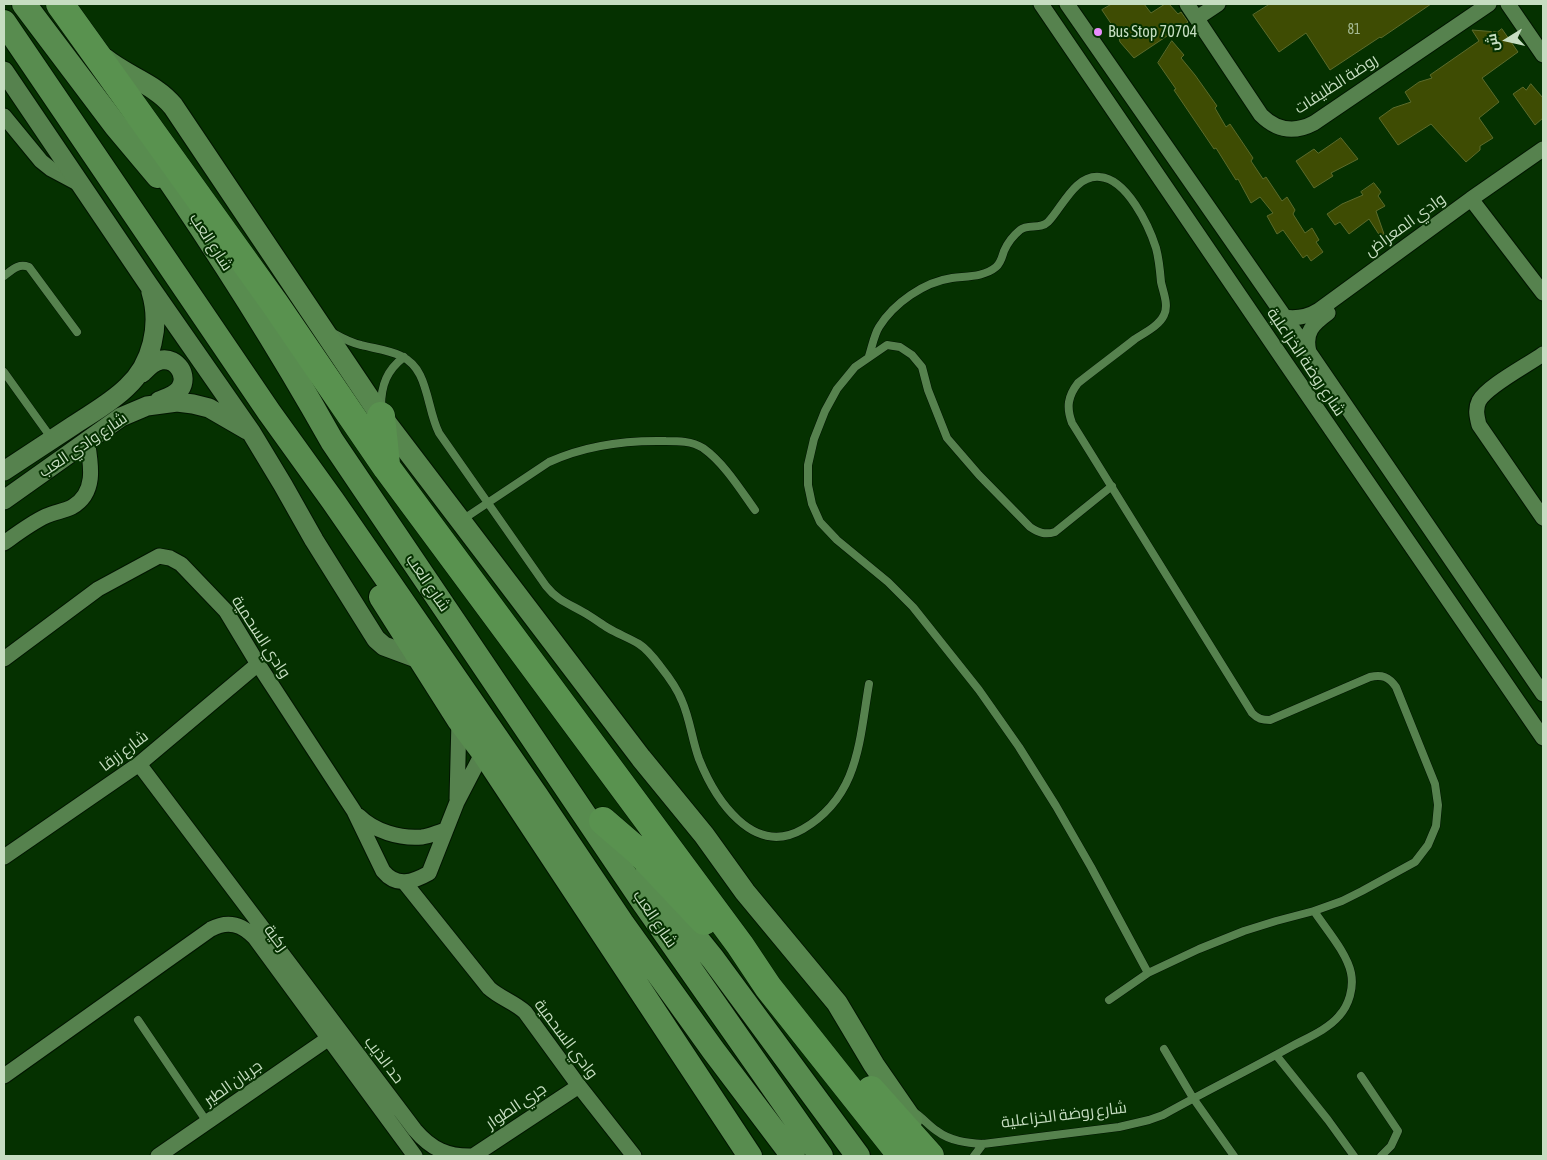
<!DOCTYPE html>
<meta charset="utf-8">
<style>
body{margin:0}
#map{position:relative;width:1547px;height:1160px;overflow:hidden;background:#053100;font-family:"Asap Condensed",Cairo,sans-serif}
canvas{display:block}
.frame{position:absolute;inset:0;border:5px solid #c6ddc1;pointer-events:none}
.north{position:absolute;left:1482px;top:15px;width:50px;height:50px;-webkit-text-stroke:4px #053100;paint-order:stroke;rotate:260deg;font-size:14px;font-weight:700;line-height:20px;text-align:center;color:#c6ddc1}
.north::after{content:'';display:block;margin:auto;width:18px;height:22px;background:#c6ddc1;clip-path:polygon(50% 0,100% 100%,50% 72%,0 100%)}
</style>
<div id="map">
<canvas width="1547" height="1160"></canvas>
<div class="frame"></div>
<div class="north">ش</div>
</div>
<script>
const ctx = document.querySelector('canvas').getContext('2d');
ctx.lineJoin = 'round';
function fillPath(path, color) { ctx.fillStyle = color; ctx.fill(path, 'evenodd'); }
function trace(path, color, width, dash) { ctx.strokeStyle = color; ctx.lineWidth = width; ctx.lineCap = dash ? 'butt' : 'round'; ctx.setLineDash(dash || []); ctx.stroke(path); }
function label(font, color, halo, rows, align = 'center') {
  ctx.font = font + ' "Asap Condensed",Cairo,sans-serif'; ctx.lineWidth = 4; ctx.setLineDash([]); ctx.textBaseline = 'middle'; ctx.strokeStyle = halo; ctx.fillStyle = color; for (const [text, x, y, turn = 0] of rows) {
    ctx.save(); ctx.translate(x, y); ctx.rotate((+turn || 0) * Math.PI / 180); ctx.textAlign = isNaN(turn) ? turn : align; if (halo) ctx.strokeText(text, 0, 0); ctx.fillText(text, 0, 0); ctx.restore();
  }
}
const building = new Path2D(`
 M1112,4H1144L1151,13L1165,4H1169L1178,14L1181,12L1188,22L1134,58L1120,42L1118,34L1102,10Z
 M1270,4H1431L1381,38L1380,37L1330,70L1306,33L1279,52L1253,15Z
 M1502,29L1518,52L1482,78L1499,102L1479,118L1493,138L1480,146V150L1466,162L1431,124L1398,145L1379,118L1393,108L1411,102L1405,92L1419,82L1432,78L1430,75L1479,41L1472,30L1497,32Z
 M1172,41L1184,55L1181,58L1195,75L1217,106L1215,108L1226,127L1230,124L1253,158L1251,161L1263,179L1266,177L1282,201L1287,197L1295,210L1293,214L1305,233L1312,228L1319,240L1316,242L1323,252L1311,261L1307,255L1303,258L1283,230L1277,234L1267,216L1273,213L1260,197L1251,203L1238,179L1236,180L1216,148L1214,149L1174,90L1176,89L1158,63Z
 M1531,84L1543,98V118L1535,125L1513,94L1523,87L1526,90Z
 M1341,138L1358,159L1331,173L1333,176L1314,188L1296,161L1314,149L1318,153Z
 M1374,183L1381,192L1378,196L1385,206L1376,211L1384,234L1380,236L1369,219L1349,234L1340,222L1335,225L1327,214L1342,204L1363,195L1361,192Z`);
fillPath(building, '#3e4c03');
trace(building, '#5c6b2b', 1);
const service = new Path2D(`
 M4,276C12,270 18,263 29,267L77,332
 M333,333C342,338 351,343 361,345C384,351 408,351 420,375C429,393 430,415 439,433L546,586C556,599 569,604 583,612C592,617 600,623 608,628C618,634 629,638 639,644C647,649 654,658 660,666C668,676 677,688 682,701C690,719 692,740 699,759C715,799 753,858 803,829C859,796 859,742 869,684
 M869,356C872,347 874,335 879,327C894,303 924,282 952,278C967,276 984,277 996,267C1001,263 1002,257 1004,251C1007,244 1014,235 1020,230C1028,223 1040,230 1048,222C1062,208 1075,174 1100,177C1127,179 1149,226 1156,248C1159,259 1160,270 1161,282C1163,292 1169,305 1164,315C1159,326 1144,333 1135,339C1116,354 1097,368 1078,383C1068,396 1066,407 1072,423L1252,713C1258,719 1262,720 1270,720L1370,677C1382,674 1389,677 1396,687L1435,784L1438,805L1436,826L1428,845L1415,862L1362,891L1342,901L1314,911L1276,921L1244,931L1199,949L1148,973L1109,1000
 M4,372L52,439
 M381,407C381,385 387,370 404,357
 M1112,486L1055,532C1045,535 1039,533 1030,527L979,475L947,438L928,390L922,367L912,355L900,347L887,345L855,367L837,389L825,411L814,439L808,465V485L812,504L820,522L837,540L888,582L913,607L979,690L1019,747L1056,806L1091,867L1148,973
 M462,520L549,462C586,445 625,440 666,441C678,441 692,441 703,448C724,463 740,489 755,510
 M138,1020L207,1122
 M1164,1049L1193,1098L1234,1156
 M1276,1055L1328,1120L1354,1156
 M1361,1076L1398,1131L1391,1146L1381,1156
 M915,1113C923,1118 929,1126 937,1131C950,1141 967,1143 983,1144L1119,1127L1149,1120L1163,1115C1206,1091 1251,1069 1294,1045C1309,1037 1328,1029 1339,1016C1349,1005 1354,988 1351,973C1347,953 1326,929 1314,911
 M974,1156L983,1144`);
const minor = new Path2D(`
 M1041,4L1287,365L1543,738
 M1067,4L1309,352L1543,694
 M1187,4L1261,115C1277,131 1295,133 1314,123L1489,4
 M1508,4L1543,55
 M1197,18L1218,4
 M4,116L41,161L51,169L81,185
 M1471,199L1543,293
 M1284,317C1297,319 1308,317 1319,310L1471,199L1543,149
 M1309,352C1304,332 1313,324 1328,313
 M1543,354C1528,365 1487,386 1479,401C1475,409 1477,417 1479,425L1543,518
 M4,543C18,533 31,523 46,516C55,512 64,511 72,507C97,493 91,464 87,440
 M4,659L98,589L159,556L170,558L181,564L226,611L258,664L354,811L383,871C397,888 413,882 429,873L457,802L483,752
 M139,764L415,1130C431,1149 448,1157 473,1156
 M457,799L459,720
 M359,816C374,831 400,839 422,837C430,836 438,832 446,830
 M4,857L139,764L258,664
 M405,883L489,988C500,998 514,1002 525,1012L579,1086L634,1156
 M4,1076L211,929C228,920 242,924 255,938L415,1156
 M158,1156L329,1038
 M473,1156L579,1086`);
const tertiary = new Path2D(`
 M4,71L148,284L251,432L283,485L314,540L376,639L384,646L419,659
 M142,373C147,368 153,361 161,360C177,357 189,376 180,389C175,396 166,398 159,401
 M4,471C27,456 51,440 74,425C92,413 112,402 127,387C152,364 161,325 151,292
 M4,500L121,417L147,406L177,402L193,404L209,408L247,430`);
const secondary = new Path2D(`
 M105,59C127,77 155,84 173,106L381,416L641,758L704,835L745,892L837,1003L874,1065L912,1120`);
const primary = new Path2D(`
 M24,4L116,126L158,176
 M4,22L269,412L333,501L536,795L622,923L713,1050L793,1156
 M153,156C217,249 277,343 332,441L644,903L821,1156
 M381,597L459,720L483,752L750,1156
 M646,876L713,959L858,1156`);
const motorway = new Path2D(`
 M60,4L275,304L387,468L740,945L768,987L902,1156
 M381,416L386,464
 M603,821L639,852L704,921
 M871,1090L930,1156`);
trace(service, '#021500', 9);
trace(minor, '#021500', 17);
trace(tertiary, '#021500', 21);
trace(secondary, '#021500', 23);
trace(primary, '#021500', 26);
trace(motorway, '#021500', 29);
trace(service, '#56824e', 8);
trace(minor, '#56824e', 15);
trace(tertiary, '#56824e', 19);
trace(secondary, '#57874e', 21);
trace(primary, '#588c4f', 24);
trace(motorway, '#59924f', 28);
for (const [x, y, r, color] of [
 [1098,32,5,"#ea8dfd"]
]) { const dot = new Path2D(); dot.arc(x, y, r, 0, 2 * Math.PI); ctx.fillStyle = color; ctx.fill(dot); trace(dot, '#053100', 2); }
label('14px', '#a4b992', null, [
 ["81",1354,30]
]);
label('16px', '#c6ddc1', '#053100', [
 ["Bus Stop 70704",1108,32]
], 'left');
label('16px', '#c6ddc1', '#053100', [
 ["روضة الظليفات",1336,84,-33],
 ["وادي المعراض",1405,225,-36],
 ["شارع العب",211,242,57],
 ["شارع روضة الخزاعلية",1306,362,56],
 ["شارع وادي العب",83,445,-34],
 ["شارع العب",428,583,56],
 ["وادي السحمية",261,637,57],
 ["شارع زرقا",124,751,-37],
 ["شارع العب",655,919,56],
 ["ركية",276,938,53],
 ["وادي السحمية",566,1039,53],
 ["حد الذيب",384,1060,53],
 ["جريان الطير",233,1083,-35],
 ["جري الطوار",516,1106,-34],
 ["شارع روضة الخزاعلية",1064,1115,-7]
]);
</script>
